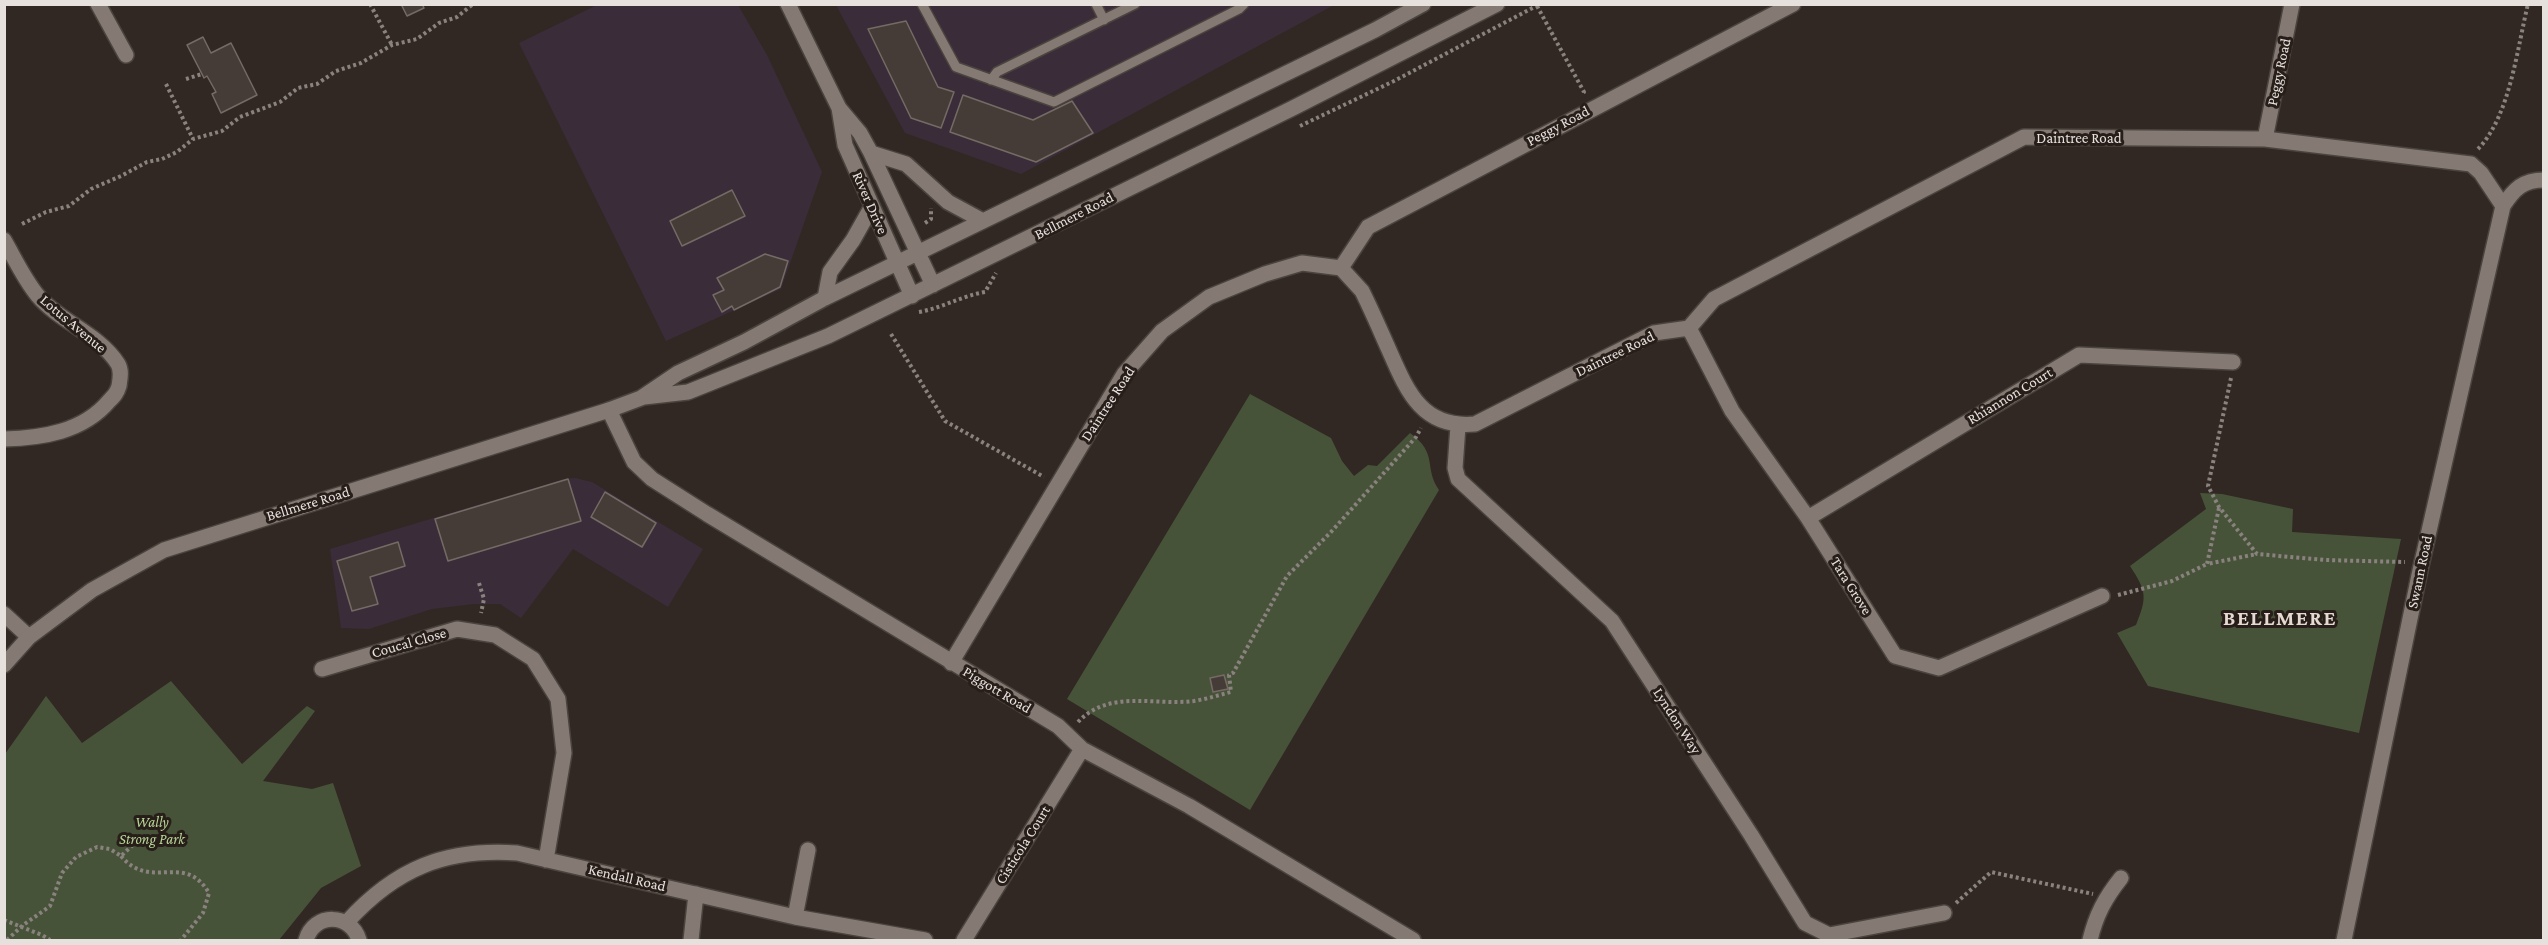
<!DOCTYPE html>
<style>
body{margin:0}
#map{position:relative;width:2548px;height:945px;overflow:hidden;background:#312823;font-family:"Crimson Pro",serif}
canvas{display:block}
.frame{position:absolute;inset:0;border:6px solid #e7e1de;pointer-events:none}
</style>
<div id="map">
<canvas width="2548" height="945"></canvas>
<div class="frame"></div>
</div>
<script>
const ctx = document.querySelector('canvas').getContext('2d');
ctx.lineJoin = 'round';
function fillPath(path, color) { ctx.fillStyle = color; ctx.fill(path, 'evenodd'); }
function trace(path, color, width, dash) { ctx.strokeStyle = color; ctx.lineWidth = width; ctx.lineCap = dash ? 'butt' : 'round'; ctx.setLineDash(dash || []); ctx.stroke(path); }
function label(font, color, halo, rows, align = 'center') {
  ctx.font = font + ' "Crimson Pro",serif'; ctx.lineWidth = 6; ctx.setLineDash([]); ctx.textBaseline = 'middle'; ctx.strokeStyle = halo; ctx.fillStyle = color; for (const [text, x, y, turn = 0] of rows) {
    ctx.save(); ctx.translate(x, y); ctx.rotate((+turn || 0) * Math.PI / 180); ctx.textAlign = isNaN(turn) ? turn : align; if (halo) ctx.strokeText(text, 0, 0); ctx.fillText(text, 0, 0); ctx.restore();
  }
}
fillPath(new Path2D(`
 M597,5H738L767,55L822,172L781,289L666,341L519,43Z
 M836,5H1334L1021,174L905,133Z
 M575,478L592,482L703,549L668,607L573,549L521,618L500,604H474L432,609L369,629L341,628L330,549L564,479Z`), '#3b2c39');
fillPath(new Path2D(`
 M1250,394L1331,438L1342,461L1354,476L1368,465L1377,466L1410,433C1439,454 1423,467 1439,490L1250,810L1067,699Z
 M2200,493L2222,494L2293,509L2292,532L2401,539L2359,733L2148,686L2117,633L2136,625C2147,597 2147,592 2130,566L2206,509Z
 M171,681L242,764L307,706L315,711L263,781L312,789L333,783L361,866L321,888L279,940H5V754L46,696L82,743Z`), '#475339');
const building = new Path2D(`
 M401,4H422L424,8L407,16Z
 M906,21L938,87L954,92L941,128L911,118L868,29Z
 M203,37L211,53L231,43L257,95L221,113L212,94L216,92L207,76L204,78L187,45Z
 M963,95L1033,120L1072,101L1093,133L1036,162L950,132Z
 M732,190L745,216L682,246L670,221Z
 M765,254L788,261L780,287L734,310L732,306L722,312L713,295L724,290L717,278Z
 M568,479L581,521L448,561L435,519Z
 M605,492L656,523L642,547L591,517Z
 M398,542L405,566L370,577L378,604L352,611L337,561Z
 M1224,675L1228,689L1213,692L1210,678Z`);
fillPath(building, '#463c37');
trace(building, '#756b65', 1.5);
const lane = new Path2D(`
 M922,4L956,67L1054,102L1239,9L1244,4
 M1096,4L1104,20
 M991,80L997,72L1135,4`);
const street = new Path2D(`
 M98,4L126,55
 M2265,139L2292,4
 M4,240C15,259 24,279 38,296C60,322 99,334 118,364C122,371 120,379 119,386C117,393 114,396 109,401C83,432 42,438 4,439
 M1341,268L1368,227L1793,4
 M1689,328L1732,411L1808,518L1895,656L1939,668L2102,596
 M609,410L634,462L652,479L707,514L1058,726L1082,749L1189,806L1413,940
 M1458,426L1455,468L1458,479L1612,621L1751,835L1805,923L1829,935L1944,913
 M1808,518L2079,355L2233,362
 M4,614L29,637
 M951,663L1124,374L1162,331L1209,297L1265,274L1302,263L1341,268L1362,291C1372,311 1380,330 1389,350C1407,391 1422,429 1475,424L1654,333L1689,328L1714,299L2024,137L2265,139L2471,164L2481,173L2503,206
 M322,669L457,629L495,635L533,659L558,699L564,753L546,860
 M795,917L808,850
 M347,922C395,869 445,848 517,853L795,917L925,940
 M306,940C314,912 351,913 359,940
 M691,940L696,894
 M964,940L1082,749
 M2090,940C2096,915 2105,898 2121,878
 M2344,940L2419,575L2503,206C2514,189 2523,180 2544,180`);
const secondary = new Path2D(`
 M788,4L839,108L860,133L871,153L933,285
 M839,108L845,145L912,296
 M871,153L906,164L948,202L983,221
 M825,298L830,272L853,240L871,208
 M644,397L688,392L828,336L1291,109L1497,4
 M4,665L29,637L92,590L164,550L609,410L641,398L678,373L744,342L825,298L1375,30L1423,4`);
trace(lane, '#4a433e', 12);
trace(street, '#4a433e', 18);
trace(secondary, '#4a433e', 18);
trace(new Path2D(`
 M370,4L392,45
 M1537,6L1584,92L1582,94
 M186,79L202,74
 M166,84L193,139
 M1300,126L1394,81L1540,4
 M2478,149C2510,116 2517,49 2528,4
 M925,223L931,219V208
 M22,224L46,212L69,206L91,189L121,176L147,162L162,159L177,152L193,139L222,131L240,117L280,102L298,88L317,84L336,71L361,63L392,45L417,39L439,23L457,17L473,4
 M919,312C942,308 961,296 985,292L996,273
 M891,334L945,421L1044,477
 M2231,378L2208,486L2219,507L2257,554L2325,560L2405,562
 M2219,508L2207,564L2257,554
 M479,583L484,599L481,613
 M2118,595L2172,581L2207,564
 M1078,722C1109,689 1154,706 1194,701C1207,699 1219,695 1231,692L1229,675L1233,673L1287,576L1331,532L1416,437L1421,428
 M121,856C151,892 184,851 209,893L203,913L181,940
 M1956,903L1991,872L2093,894
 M4,920L42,935L50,940
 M7,940L22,926L50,906L62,873L76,857L97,847L110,849L121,856L135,843`), '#89827e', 4, [3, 3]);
trace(lane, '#847973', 9);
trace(street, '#847973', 15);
trace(secondary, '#847973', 15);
label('15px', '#e7e1de', '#271e19', [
 ["Peggy Road",2279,72,-78],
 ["Peggy Road",1558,126,-28],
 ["Daintree Road",2079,138],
 ["River Drive",870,203,66],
 ["Bellmere Road",1074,216,-27],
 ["Lotus Avenue",73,324,40],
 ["Daintree Road",1615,354,-26],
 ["Rhiannon Court",2010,396,-31],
 ["Daintree Road",1108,404,-57],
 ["Bellmere Road",308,504,-17],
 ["Swann Road",2420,572,-78],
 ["Tara Grove",1851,586,58],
 ["Coucal Close",409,643,-16],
 ["Piggott Road",997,690,31],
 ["Lyndon Way",1677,721,57],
 ["Cisticola Court",1023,845,-58],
 ["Kendall Road",627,878,13]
]);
label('italic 15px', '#b7d496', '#271e19', [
 ["Wally",152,822],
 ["Strong Park",152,839]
]);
ctx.letterSpacing = '1.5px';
label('bold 21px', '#e5d9d2', '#271e19', [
 ["BELLMERE",2280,619]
]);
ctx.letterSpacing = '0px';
</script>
